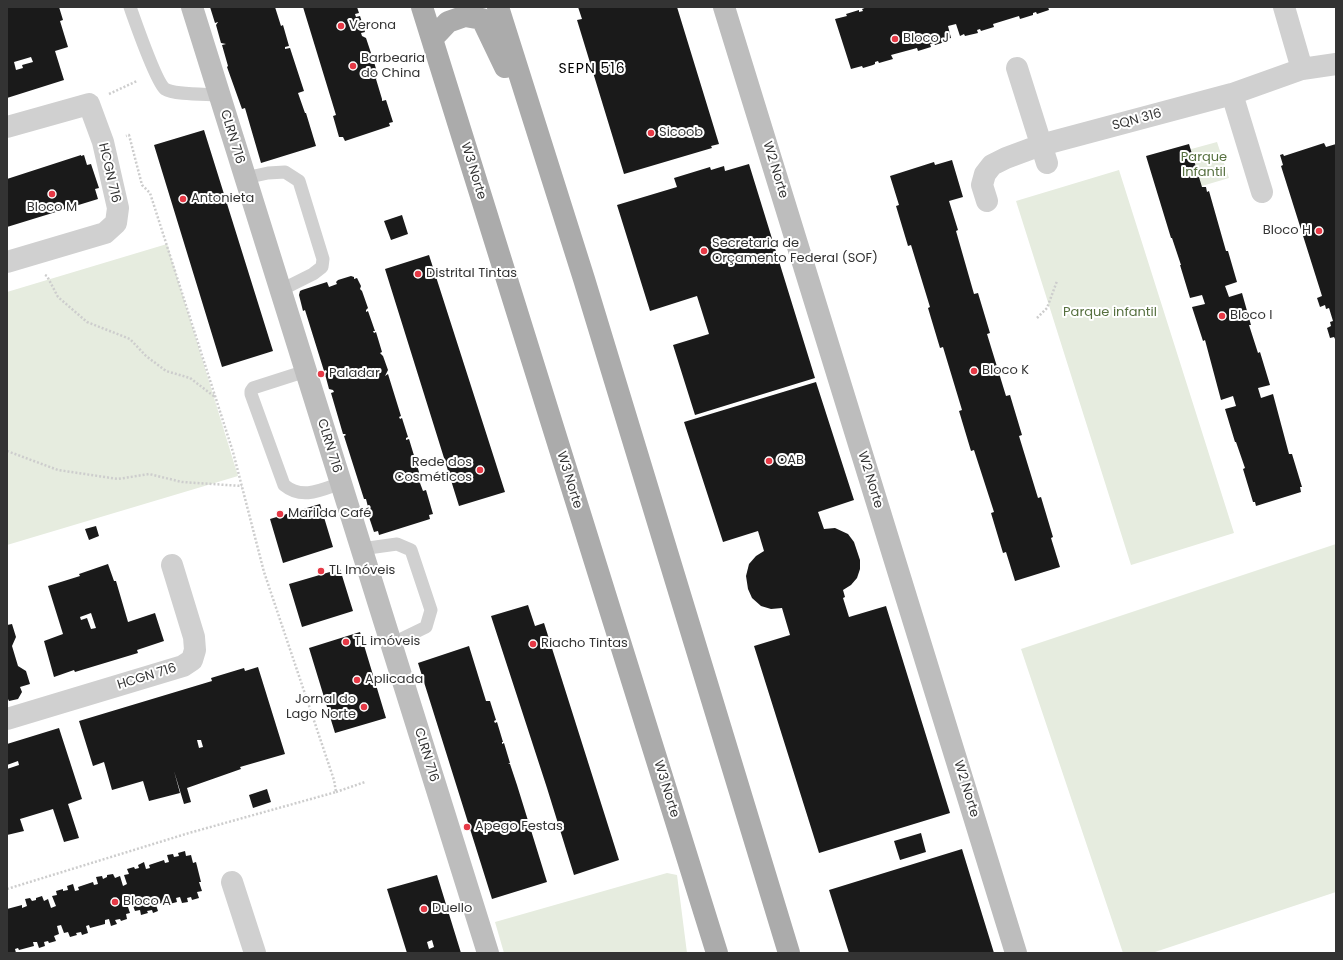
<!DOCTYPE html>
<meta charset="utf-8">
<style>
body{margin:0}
#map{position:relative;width:1343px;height:960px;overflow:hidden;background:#fff;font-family:Poppins,sans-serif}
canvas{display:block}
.frame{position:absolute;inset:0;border:8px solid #333;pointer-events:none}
</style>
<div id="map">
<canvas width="1343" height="960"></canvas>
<div class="frame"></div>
</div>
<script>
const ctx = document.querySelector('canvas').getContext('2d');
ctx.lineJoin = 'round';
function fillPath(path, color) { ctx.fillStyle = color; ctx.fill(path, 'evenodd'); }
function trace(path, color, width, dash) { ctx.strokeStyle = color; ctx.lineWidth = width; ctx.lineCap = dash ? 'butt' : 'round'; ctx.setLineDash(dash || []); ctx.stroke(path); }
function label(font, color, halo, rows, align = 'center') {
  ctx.font = font + ' Poppins,sans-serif'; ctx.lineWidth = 4; ctx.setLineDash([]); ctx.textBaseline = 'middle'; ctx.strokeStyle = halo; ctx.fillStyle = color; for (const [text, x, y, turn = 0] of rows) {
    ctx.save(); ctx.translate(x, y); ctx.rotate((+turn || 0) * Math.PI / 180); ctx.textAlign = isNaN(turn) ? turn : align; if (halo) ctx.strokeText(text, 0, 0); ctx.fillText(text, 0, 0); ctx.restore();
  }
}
fillPath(new Path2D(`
 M1217,142L1229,178L1185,191L1173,154Z
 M1119,170L1234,533L1131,565L1016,201Z
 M167,244L238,476L7,545V292Z
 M1336,544V892L1152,953H1123L1021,649Z
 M667,873L677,875L687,953H504L495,922Z`), '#e6ecdf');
fillPath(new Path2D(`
 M7,7H59L63,20L60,21L68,47L55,51L64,80L7,98ZM31,57L33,62L22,65L23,68L16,70L14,62Z
 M210,7H275L281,26L283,25L289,46L285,47V49L290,48L304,91L292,95L298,93L305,113H306L316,146L261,163L245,108L242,109L227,67L228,66L222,45L226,44L221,43L216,25L218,22L215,23Z
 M303,7H357L359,13L355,14L356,17L360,16L365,32L361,33L362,36L366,38L371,53L368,56L369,57L373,59L378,75L376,79L382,99V101L386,100L393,122L389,123L390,126L345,141L343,137H339L333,116L336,115Z
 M578,7H677L719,144L711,146L712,148L624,174L577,20L582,19Z
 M867,7H1048L1049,10L1037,14L1036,12L1033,13V15L1020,19L1019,16L993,24L994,27L981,31L980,29L977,30L978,33L965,36L964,34L960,36L956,24L948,26L951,38L947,39L948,41L935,45L934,43L930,44L931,47L918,51L917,48L891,55L893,59L879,63L878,61L875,62V64L873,65L863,68L862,66L851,69L835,19L847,16L846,14L859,10V12L863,11L862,9Z
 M204,130L273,351L222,367L154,145Z
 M1324,143L1326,147L1336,144V341L1334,337L1330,338L1327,328L1331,326L1330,322L1333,321L1329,308L1326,309L1325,305L1320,307L1317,298L1322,296L1281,166L1283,165L1280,155L1283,154L1284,156Z
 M1189,144L1202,187H1206L1207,192L1209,191L1226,251H1228L1237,282L1225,286L1229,297L1242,293L1251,325H1249L1258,353L1260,352L1270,385L1258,388L1261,398L1273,394L1289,454H1292L1302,487H1300L1301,492L1256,506L1255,502H1253L1243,469L1245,468L1236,442H1235L1225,409L1236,406L1233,396L1221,400L1205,340L1203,341L1192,307L1205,304L1202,295L1190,298L1180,265H1181L1172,238H1171L1146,156Z
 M81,155V156L84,155L87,165L91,164L99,188L95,189L98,199L7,227V179Z
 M952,160L963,197L949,201L958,230L956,231L974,294L978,293L990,333L987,334L1006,396L1010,395L1022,435L1019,436L1038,498L1041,497L1053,537L1051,538L1060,567L1015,581L1006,552L1003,553L991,513L994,512L974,450L971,451L959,411L962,410L943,347L940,348L928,308L930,307L911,245L908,246L896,206L899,205L890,176L934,162L935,165Z
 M749,164L815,378L695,415L673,345L709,334L697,296L650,311L617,205L677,187L674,178L710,167L711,170L724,166L725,171Z
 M402,215L408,234L391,240L384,221Z
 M429,255L505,492L459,506L385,269Z
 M351,276L354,277V279L357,278L361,286L360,289L362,291L368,308L366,310V312L368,311L375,331H373L374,333L376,332L382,352L380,353L383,356L388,370L385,376L388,374L401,416L399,417L400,419L402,418L408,437L406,438V440L409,439L422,482L420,483L423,491L426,490L433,514L429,515L430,519L379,535L378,531L374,532L366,508L368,507L366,499H364L344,436L346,435L345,434H343L331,393L334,392L333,390L329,389L325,374L327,372L326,370L324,371L305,310L303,311L299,295L300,291L302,290L327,282L329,287L337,284L336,282L338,280Z
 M816,382L854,500L818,512L824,529L835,528L848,534L854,542L860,560V569L857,578L851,585L843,590L845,597L843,598L849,617L886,606L950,813L819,853L754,646L790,635L782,608L771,609L761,606L752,598L748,589L746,576L749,564L756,556L764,551L758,531L723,542L684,422Z
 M320,504L333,547L283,563L270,519Z
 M96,526L99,536L89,540L85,529Z
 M108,564L114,581H116L128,622L155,613L164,641L137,650L138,653L75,672L74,670L54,677L44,641L63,634L48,586L80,576L79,574ZM91,613L96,628L91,629L87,618L81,620L80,617Z
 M340,569L353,611L302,627L289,584Z
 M528,605L535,626L544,623L619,860L574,875L547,788L491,616Z
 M12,624L16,637L12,646L18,666L26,671L30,684L20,687L22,692L18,699L9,701L8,699H7V625Z
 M360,632L386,718L335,733L309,648Z
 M469,646L486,701H490L496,720L494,721L495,723L497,722L503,742H502V744L504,743L510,763L508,764H510L517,785L547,882L492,899L418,663Z
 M258,667L285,754L240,767L241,769L187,788L191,802L184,804L174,771L180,793L149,801L143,781L112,790L104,762L93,766L79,721L212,681L211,678L244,668L245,671ZM197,740H201L203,747L199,748Z
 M59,728L82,799L68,804L79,838L64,842L53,809L20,819L24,831L7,835V769L19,765L18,761L7,765V744Z
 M267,789L271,802L253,808L249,795Z
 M921,833L926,852L900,860L894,841Z
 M962,849L994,953H849L829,890Z
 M185,851L186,856L191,855L193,863L196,862L201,882H199L202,891L197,892L199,898L192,900L191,897L187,898L188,902L182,903L180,897L176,898L177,902L162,906L161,903L156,905L158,911L153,913L152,910L147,911L148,913L141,915L140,910L135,911L132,903L127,904L130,913L126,914L127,919L121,921L120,919L115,920L117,924L111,926L109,919L105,920V924L90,928L89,925L86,926L88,933L82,935L81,932L76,933L77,935L70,937L68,932L64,933L61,925L57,926L59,934L54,936L56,941L49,943L48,941L44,942L45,946L39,948L37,942H33L34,946L19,950L18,948L15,949L16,953H7V909L22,905V908L27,906L25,899L30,898L32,901L36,900V898L42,896L44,901L48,899L51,908L56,906L52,896L57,895L56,891L63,889V891L68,890L67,886L73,884L75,891L79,890L78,887L93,882L94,885L98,884L96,877L102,876L103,879L107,877V875L113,874L115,878L120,876L123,886L127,884L124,875L129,874L127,869L134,867L135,869L139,868L138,865L144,862L146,869L150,868L149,865L164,860L165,863L169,862L167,855L173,854L174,857L179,856L178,853Z
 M437,875L461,953H407L387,889ZM432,940L434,947L429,949L427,942Z`), '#1a1a1a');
trace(new Path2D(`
 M109,94L137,81
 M45,275L47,276L58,297L87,322L130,339L146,356L166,371L190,378L215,397
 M1037,318L1047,308L1057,281
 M7,451L58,470L118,479L149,474L182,482L242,486
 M336,792L365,782
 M7,889L189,833L336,792L334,780L264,572L233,452L150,193L142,185L129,135L126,136`), '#cdcdcd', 2.5, [2, 2]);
trace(new Path2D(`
 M130,7C135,21 156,82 165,89C174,95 207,94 219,95
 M245,178L268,173L285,172L299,181L323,259L322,267L313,274L281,290
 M306,371L253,388L251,391V394L284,485C302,500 321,490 341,483
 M361,549L397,544L411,550L431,610L426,627L391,644`), '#d0d0d0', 13);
trace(new Path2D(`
 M1284,7L1302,69
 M1017,68L1047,163
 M1232,94L1262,192
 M7,127L89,104L103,142L118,208L116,223L105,233L7,262
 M987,201L982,185L985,174L992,165L1006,158L1041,145L1232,94L1302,69L1336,64
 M7,719L183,666L192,660L195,650L194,637L172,565
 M232,882L255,953`), '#d0d0d0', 22);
trace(new Path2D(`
 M192,7L488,953
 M724,7L1016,953`), '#bdbdbd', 22);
trace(new Path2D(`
 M422,7L717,953
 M498,7L584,279L789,953
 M432,39L448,22L465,16L482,19L505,67`), '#ababab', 22);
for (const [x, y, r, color] of [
 [341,26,4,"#e63946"],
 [895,39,4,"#e63946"],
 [353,66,4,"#e63946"],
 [651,133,4,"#e63946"],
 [52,194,4,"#e63946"],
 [183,199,4,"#e63946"],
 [1319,231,4,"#e63946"],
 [704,251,4,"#e63946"],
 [418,274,4,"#e63946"],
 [1222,316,4,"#e63946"],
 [974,371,4,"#e63946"],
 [321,374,4,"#e63946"],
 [769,461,4,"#e63946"],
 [480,470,4,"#e63946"],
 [280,514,4,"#e63946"],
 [321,571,4,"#e63946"],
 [346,642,4,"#e63946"],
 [533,644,4,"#e63946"],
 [357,680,4,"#e63946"],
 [364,707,4,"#e63946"],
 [467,827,4,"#e63946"],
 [115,902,4,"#e63946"],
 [424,909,4,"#e63946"]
]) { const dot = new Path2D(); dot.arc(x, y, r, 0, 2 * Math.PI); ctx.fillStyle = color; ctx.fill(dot); trace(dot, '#fff', 1.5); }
label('13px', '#333', '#fff', [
 ["Verona",349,26],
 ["Bloco J",903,39],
 ["Barbearia",361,59],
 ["do China",361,74],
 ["Sicoob",659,133],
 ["Antonieta",191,199],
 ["Bloco M",52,208,"center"],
 ["Bloco H",1311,231,"right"],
 ["Secretaria de",712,244],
 ["Orçamento Federal (SOF)",712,259],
 ["Distrital Tintas",426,274],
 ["Bloco I",1230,316],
 ["Bloco K",982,371],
 ["Paladar",329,374],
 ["OAB",777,461],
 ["Rede dos",472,463,"right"],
 ["Cosméticos",472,478,"right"],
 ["Marilda Café",288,514],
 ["TL Imóveis",329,571],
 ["TL imóveis",354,642],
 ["Riacho Tintas",541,644],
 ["Aplicada",365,680],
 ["Jornal do",356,700,"right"],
 ["Lago Norte",356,715,"right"],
 ["Apego Festas",475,827],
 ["Bloco A",123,902],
 ["Duello",432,909]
], 'left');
label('13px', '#333', '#fff', [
 ["SQN 316",1137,120,-15],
 ["CLRN 716",232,137,73],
 ["W2 Norte",775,170,73],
 ["W3 Norte",473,171,73],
 ["HCGN 716",109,173,77],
 ["CLRN 716",329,446,73],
 ["W3 Norte",569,480,73],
 ["W2 Norte",870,480,73],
 ["HCGN 716",147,677,-17],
 ["CLRN 716",426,755,73],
 ["W3 Norte",666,789,73],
 ["W2 Norte",966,789,73]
]);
label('13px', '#56703f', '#fff', [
 ["Parque",1204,158],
 ["Infantil",1204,173],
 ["Parque infantil",1110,313]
]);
ctx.letterSpacing = '1px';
label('14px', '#000', '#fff', [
 ["SEPN 516",592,69]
]);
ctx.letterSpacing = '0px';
</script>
